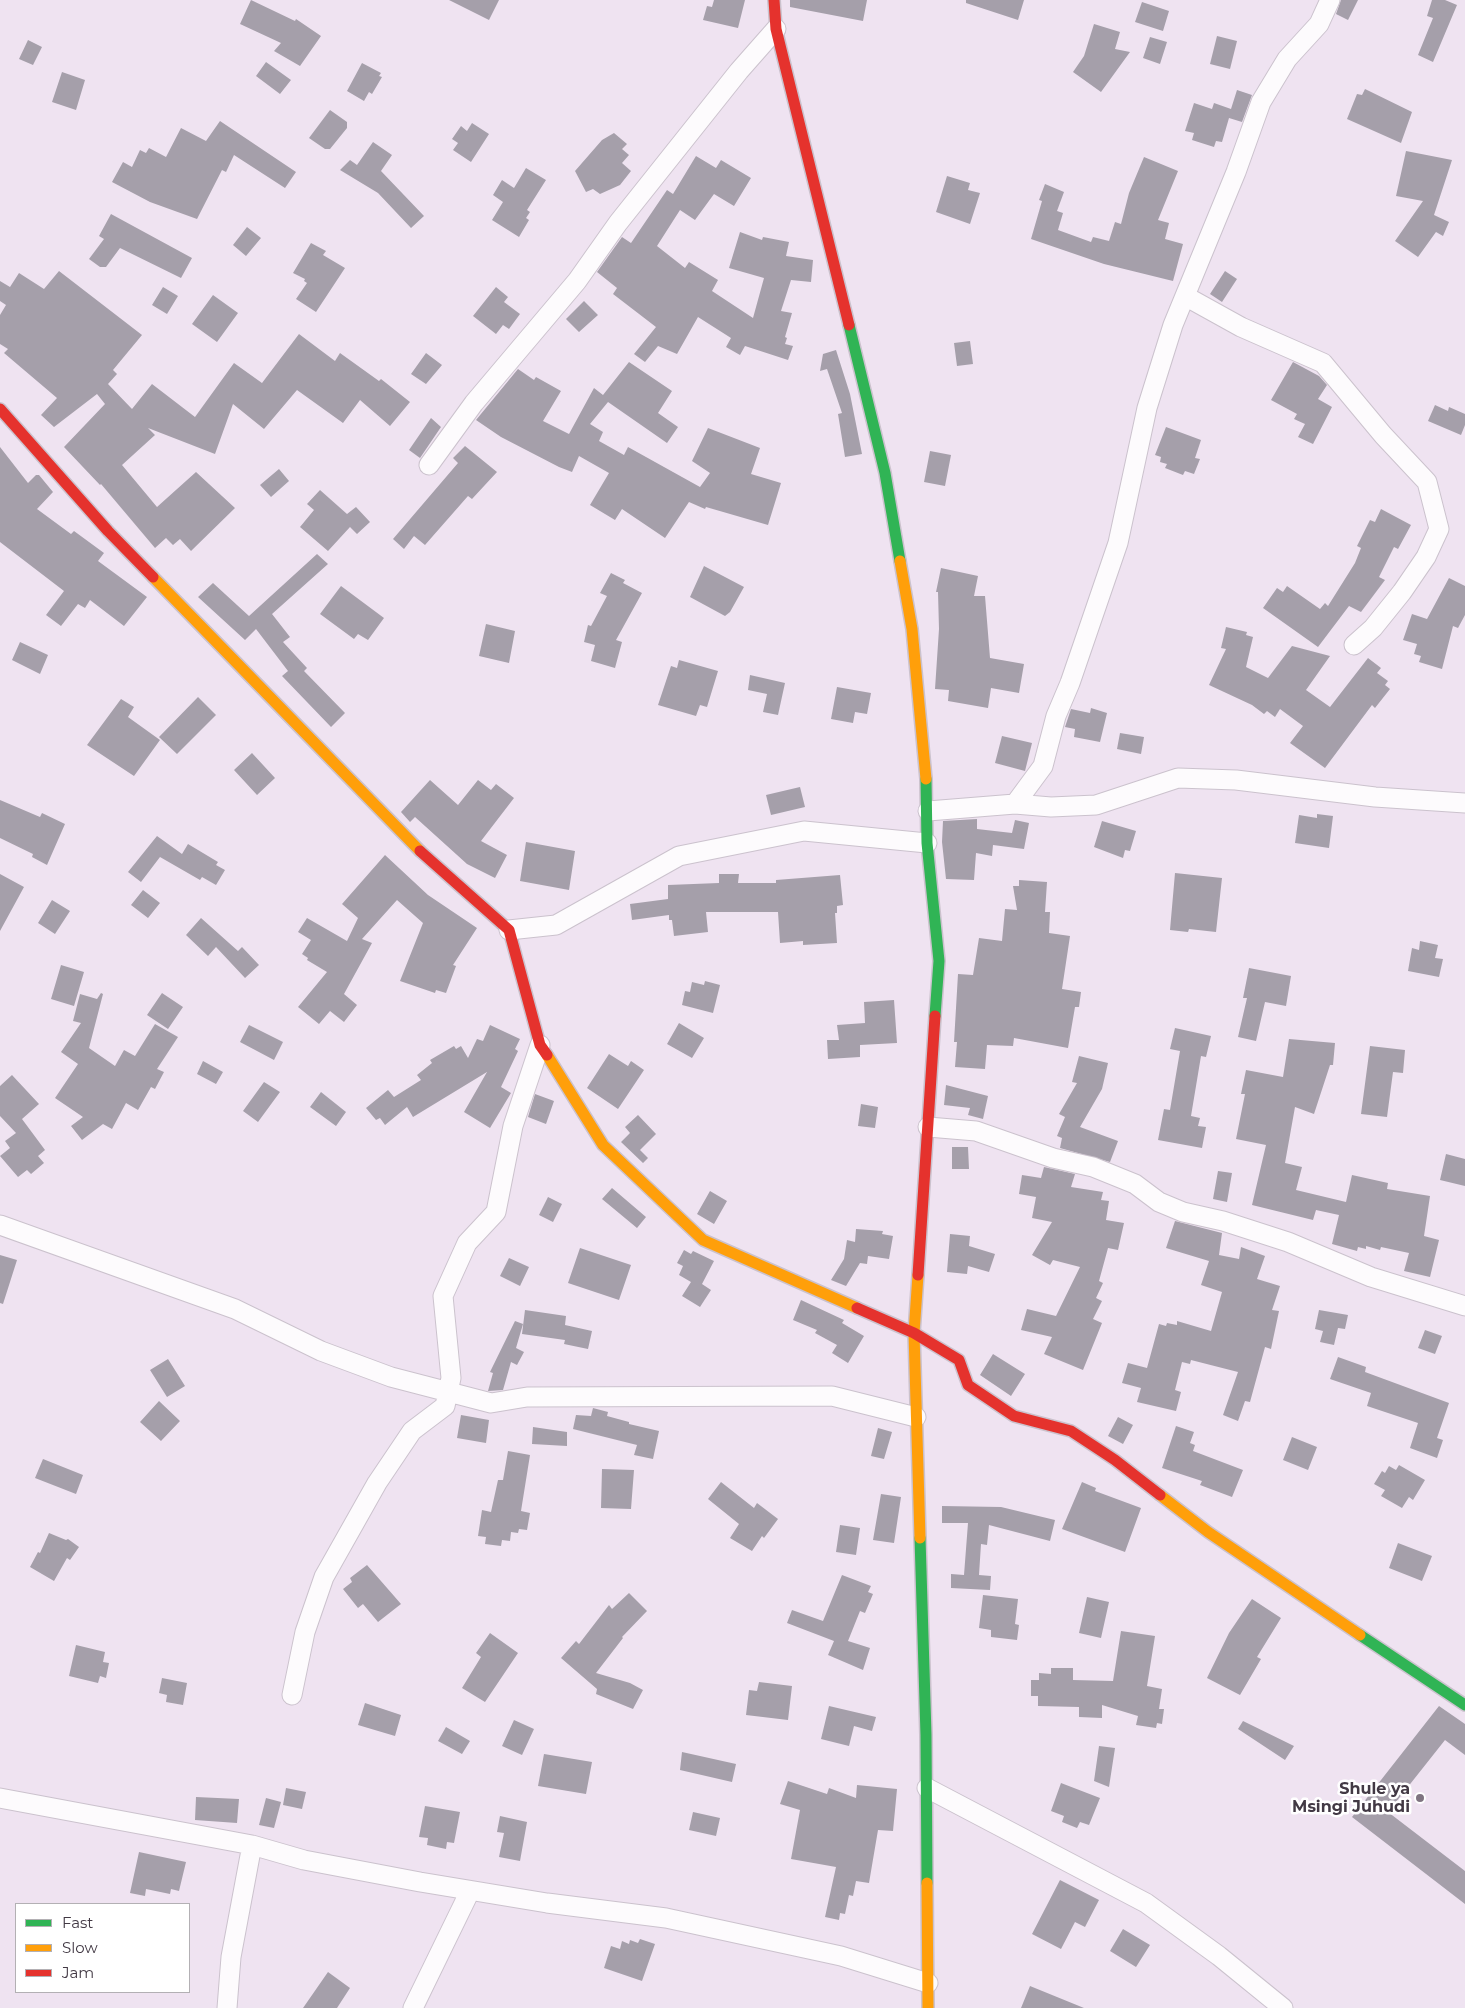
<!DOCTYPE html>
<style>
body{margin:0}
#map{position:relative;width:1465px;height:2008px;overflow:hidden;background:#efe3f1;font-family:Montserrat,sans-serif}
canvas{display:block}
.legend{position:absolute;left:15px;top:1903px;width:175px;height:90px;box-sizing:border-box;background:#fff;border:1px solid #b3b0b4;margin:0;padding:6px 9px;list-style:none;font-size:15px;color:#423944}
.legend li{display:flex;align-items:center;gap:10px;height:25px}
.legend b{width:25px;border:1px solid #b3b0b4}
</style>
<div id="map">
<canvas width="1465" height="2008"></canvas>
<ul class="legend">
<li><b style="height:6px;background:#30b455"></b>Fast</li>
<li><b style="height:6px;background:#ff9f0a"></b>Slow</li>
<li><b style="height:6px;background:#e5322d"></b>Jam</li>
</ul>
</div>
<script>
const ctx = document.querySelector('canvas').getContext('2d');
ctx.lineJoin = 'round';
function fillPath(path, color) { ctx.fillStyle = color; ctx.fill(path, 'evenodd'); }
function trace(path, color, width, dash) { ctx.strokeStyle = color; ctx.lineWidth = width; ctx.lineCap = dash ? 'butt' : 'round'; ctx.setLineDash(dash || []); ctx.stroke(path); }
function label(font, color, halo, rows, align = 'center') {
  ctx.font = font + ' Montserrat,sans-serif'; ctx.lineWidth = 5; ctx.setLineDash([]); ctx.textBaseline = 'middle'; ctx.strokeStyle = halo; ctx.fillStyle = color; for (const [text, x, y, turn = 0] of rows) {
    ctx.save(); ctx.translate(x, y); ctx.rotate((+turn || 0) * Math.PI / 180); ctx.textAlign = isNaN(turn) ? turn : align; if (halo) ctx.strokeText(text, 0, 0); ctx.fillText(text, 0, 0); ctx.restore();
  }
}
fillPath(new Path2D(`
 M251,0L295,21L296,19L321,36L300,66L274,51L281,43L240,24Z
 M449,0H499L489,20Z
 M714,0H745L738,28L703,20L707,6L712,7Z
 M790,0H867L863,21L790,7Z
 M966,0H1024L1018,20L966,3Z
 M1341,0H1358L1348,20L1336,14Z
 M1432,0H1445L1457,5L1433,62L1418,55L1433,18L1427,16Z
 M1142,2L1169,11L1163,31L1135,22Z
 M1094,24L1120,32L1115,49L1130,52L1101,92L1073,72L1084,56Z
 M1217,36L1237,41L1230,69L1210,64Z
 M1150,37L1167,42L1160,64L1143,58Z
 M28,40L42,47L33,65L19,59Z
 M266,62L291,80L280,94L256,76Z
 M362,63L381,73L379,76L382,77L372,94L369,92L364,101L347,91Z
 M62,72L85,80L76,110L52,102Z
 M1365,89L1412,112L1401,143L1347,119L1357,94L1362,95Z
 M1237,90L1252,95L1242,122L1229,118L1222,142L1216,141L1214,147L1192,140L1194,133L1185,131L1194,103L1212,109L1214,103L1231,109Z
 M330,110L347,122V128L330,149H325L309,138Z
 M220,121L296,172L285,188L234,155L226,172L222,170L197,219L150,202L112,182L123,162L132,167L140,150L146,153L149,148L166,157L181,128L206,141Z
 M472,123L489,134L471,162L453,150L458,143L452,139L461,126L467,131Z
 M614,133L627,144L622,149L629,155L622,163L631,171L620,185L600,194L593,189L586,192L575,171L602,140Z
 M373,142L392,155L381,171L424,216L411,228L378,193L340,170L350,160L357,165Z
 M1406,151L1452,160L1434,215L1449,222L1443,236L1436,232L1418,257L1395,241L1423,201L1396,196Z
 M696,156L716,168L721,160L751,178L734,206L714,194L695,220L680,210L657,246L685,268L689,262L718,280L712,291L753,318L764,278L729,268L740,232L762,240L763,237L789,242L786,256L813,260L811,282L791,280L781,311L792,313L785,337L787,338L785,344L793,346L788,360L745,346L740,355L726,347L731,338L698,317L677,354L658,346L645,362L634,354L656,327L613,294L617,288L597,272L622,237L631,243L667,190L673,194Z
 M1144,157L1178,171L1158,220L1169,223L1165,239L1183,244L1173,281L1104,264L1031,239L1042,201L1039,200L1045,184L1064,192L1057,211L1063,213L1058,230L1091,242L1093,237L1109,241L1115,222L1121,224L1129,193Z
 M526,168L546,180L527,210L530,212L526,218L529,220L519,237L492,220L503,202L493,195L502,180L514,188Z
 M947,176L970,183L968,190L980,193L970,224L936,212Z
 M111,214L192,258L181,278L120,248L106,267H100L89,259L104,239L99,236Z
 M247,227L261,238L246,256L233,245Z
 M311,243L326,251L323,255L345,268L316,312L296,299L307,283L304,281L305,279L293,273Z
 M59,271L142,335L113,370L117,374L108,384L132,409L152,384L195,417L234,363L262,383L299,334L335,361L340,353L379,381L381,379L410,402L390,426L360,400L343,423L297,390L264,429L233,404L215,454L148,428L155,435L122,465L157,507L196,472L235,508L191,551L180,539L173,545L166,538L155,548L101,484L100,485L64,447L105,404L97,394L54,427L41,415L57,398L4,353L8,349L0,344V315L6,305L0,301V281L10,287L19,273L44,289Z
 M1225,271L1237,279L1222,302L1210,294Z
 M163,287L178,296L167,314L152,305Z
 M496,287L508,297L504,302L520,314L509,329L503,325L496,334L473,316Z
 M213,295L238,313L217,342L192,324Z
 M584,301L598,315L579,332L566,319Z
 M970,341L973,364L957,366L954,343Z
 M836,350L850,394L862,454L845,457L838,414L842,413L827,369L820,371L823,354Z
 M426,353L442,365L426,384L411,374Z
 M629,362L672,391L658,413L678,427L667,443L608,402L590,424L603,432L599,441L624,455L628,447L700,487L710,473L692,461L708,428L760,448L751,474L781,483L768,525L706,507L705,509L689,502L665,538L622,509L615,520L590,505L609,473L579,456L572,472L559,467L501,437L476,420L518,369L534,380L536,377L561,391L543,421L569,434L594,388L603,395Z
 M1293,362L1319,376L1327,385L1318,399L1332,407L1313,444L1298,437L1305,424L1294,419L1297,414L1271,400Z
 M1435,405L1448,411L1449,407L1465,414V425L1461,435L1428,421Z
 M431,418L441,427L420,458L409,450Z
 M1166,427L1201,440L1195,458L1200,459L1194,474L1185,471L1183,475L1165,468L1167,464L1160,462L1161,457L1155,455Z
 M465,446L497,472L472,499L468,496L425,545L414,536L404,549L393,539L458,463L453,458Z
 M0,447L28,483L36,475H39L53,492L37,509L71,534L74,531L104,553L98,561L147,597L124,626L90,600L85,608L78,604L61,626L46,615L64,591L0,542Z
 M930,451L951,455L945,486L924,482Z
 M279,469L289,481L271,497L260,485Z
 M320,490L347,514L356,507L370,522L357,534L350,527L328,551L300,527L314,510L307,504Z
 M1381,509L1411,525L1398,549L1394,547L1379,577L1385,580L1361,612L1349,606L1318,647L1263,608L1277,588L1283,592L1287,586L1320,609L1325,603L1328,606L1355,563L1361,548L1357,546L1370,520L1375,522Z
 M317,554L328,564L272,614L290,637L283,642L307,668L304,671L345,713L331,727L282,676L288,671L256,629L245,640L198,597L213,583L249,616Z
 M704,566L744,587L730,612L725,616L690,597Z
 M941,568L978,576L974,596H985L990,658L1024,664L1019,693L991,688L988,708L948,701L949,690L935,689L939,629L938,592H936Z
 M611,573L625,580L623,583L642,593L616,640L622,642L615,668L591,661L595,645L584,642L588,625L591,626L607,596L600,593Z
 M1449,578L1465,586V615L1458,628L1453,626L1442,669L1419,662L1421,656L1414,654L1417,644L1403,640L1412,614L1427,619Z
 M341,586L384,618L368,640L358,634L354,639L320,614Z
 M486,624L515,631L509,663L479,656Z
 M1226,627L1247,632L1246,635L1253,637L1246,667L1268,678L1292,646L1330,656L1306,690L1330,707L1368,658L1381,668L1377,673L1388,681L1385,685L1390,689L1375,708L1372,705L1325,768L1290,743L1303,726L1280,709L1275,717L1267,711L1264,714L1252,705L1209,685L1226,649L1221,648Z
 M20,642L48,655L40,674L12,660Z
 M679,660L718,671L707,707L700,705L696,716L658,705L671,666L677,668Z
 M750,675L785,683L778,715L763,712L767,694L748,690Z
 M837,687L871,693L867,714L855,712L853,723L831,719Z
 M198,697L216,715L177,754L159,737Z
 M121,699L134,707L128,717L160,740L134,776L87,745Z
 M1091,708L1107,713L1100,742L1074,737L1075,729L1065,727L1071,709L1090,713Z
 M1120,733L1144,737L1141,754L1117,749Z
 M1002,736L1032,743L1025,771L995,763Z
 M252,753L275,778L257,795L234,770Z
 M430,780L458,805L478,780L491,790L496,784L514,798L481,841L507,855L495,878L467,864L415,817L410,822L401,812Z
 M800,787L805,807L771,815L766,795Z
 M0,800L40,817L42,813L65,824L47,865L32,857L33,854L0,838Z
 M1317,814L1333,816L1329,848L1295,843L1299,815L1317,818Z
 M977,819V829L1012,833L1015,820L1029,823L1024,849L993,845L992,856L976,853L974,880L946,879L942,842L943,821Z
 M1102,821L1136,831L1130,851L1125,850L1123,858L1094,847Z
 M157,836L182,854L188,844L218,862L216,865L225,870L216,885L202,877L200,880L160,857L141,882L128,872Z
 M526,842L575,851L569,890L520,881Z
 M385,855L428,895L477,928L453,965L456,966L446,993L436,990L435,993L400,981L423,923L397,900L362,939L372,943L344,994L357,1005L344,1022L330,1011L319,1024L298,1007L327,972L307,960L308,958L302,954L311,940L298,932L307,918L347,941L358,918L342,904Z
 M1175,873L1222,878L1216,932L1189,929L1188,932L1170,930Z
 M0,874L24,887L0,931Z
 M719,874H739L738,883H776V880L840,875L843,905L837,906V913H835L837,943L803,945V941L780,943L778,912H706L708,932L674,936L672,920H669V915L632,920L630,904L668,899V885L719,883Z
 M1019,880L1047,882L1045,912H1050L1049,933L1070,936L1062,989L1081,992L1079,1007H1075L1068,1048L1014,1038L1013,1046L987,1045L985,1069L955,1067L957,1042H954L958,974L973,975L979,938L1002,941L1005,909L1017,910L1013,886H1019Z
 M143,890L160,903L148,918L131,905Z
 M52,900L70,911L55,934L38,923Z
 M201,918L238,951L242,947L259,965L245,978L216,947L208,956L186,935Z
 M1420,941L1438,945L1435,958L1443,959L1439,977L1408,971L1412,948L1419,950Z
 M61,965L84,972L74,1006L51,999Z
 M1249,968L1291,976L1286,1006L1265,1002L1256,1041L1238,1037L1247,998H1243Z
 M705,981L720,985L713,1013L682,1005L685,991L690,992L692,982L704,985Z
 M101,993L103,994L89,1048L115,1066L124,1050L135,1056L155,1024L178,1037L157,1069L164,1072L155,1089L151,1087L138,1110L126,1103L112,1129L103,1124L82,1140L71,1126L83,1117L55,1098L78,1064L61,1052L81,1023L73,1021L80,994L97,999Z
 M162,993L183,1007L168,1029L147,1015Z
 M894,1000L897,1043L860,1045V1057L828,1059L827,1040H839L837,1025L865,1023L864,1002Z
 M679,1023L704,1038L692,1058L667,1044Z
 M249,1025L283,1042L274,1060L240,1042Z
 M490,1025L520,1039L515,1049L518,1051L501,1087L511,1093L490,1128L464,1112L487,1072L413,1117L407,1107L385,1125L380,1118L376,1120L366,1108L388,1090L394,1097L421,1080L417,1075L432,1063L430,1060L454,1046L456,1049L461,1046L468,1058L477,1039L483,1041Z
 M1175,1028L1211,1036L1206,1057L1201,1056L1191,1116L1200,1118L1198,1126L1206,1127L1202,1148L1158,1140L1164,1109L1170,1110L1180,1051L1170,1049Z
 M1289,1039L1335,1043L1333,1065H1330L1314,1114L1295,1107L1285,1163L1302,1167L1296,1190L1346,1202L1352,1175L1388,1183L1387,1189L1430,1196L1424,1236L1439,1240L1430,1277L1404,1271L1409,1253L1381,1247L1380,1250L1366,1246V1249L1358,1247L1357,1251L1332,1244L1339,1215L1316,1210L1313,1220L1252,1205L1266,1145L1236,1139L1245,1094H1241L1246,1070L1283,1077Z
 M1370,1046L1405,1050L1403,1073L1393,1072L1387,1117L1361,1114Z
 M609,1054L628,1066L631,1061L644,1070L618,1109L587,1088Z
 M1079,1056L1108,1063L1102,1089L1080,1127L1118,1141L1110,1162L1060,1148L1062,1138L1057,1136L1065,1117L1059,1114L1077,1083L1072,1082Z
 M203,1061L223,1072L216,1084L197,1074Z
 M12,1075L39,1104L22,1119L45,1150L38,1156L44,1163L31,1174L27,1170L18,1177L0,1156L10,1148L5,1141L16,1133L0,1116V1086Z
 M264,1082L280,1092L258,1122L243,1111Z
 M946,1085L988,1096L983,1119L968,1115L970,1108L944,1105Z
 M321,1092L346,1112L336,1126L310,1107Z
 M535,1094L554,1101L546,1124L528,1117Z
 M861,1104L878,1107L875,1128L858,1126Z
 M638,1115L656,1134L640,1150L648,1158L643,1163L621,1142L630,1133L625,1127Z
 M952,1147H968L969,1169H952Z
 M1446,1154L1465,1159V1186L1440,1180Z
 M1044,1167L1075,1174L1071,1187L1103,1192L1101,1200L1109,1201L1106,1220L1124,1223L1118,1250L1108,1248L1099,1281L1103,1283L1096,1298L1102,1301L1093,1319L1102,1323L1083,1370L1044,1354L1052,1337L1021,1330L1027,1309L1056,1316L1080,1267L1053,1260L1050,1265L1032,1255L1052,1222L1032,1218L1036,1197L1019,1194L1022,1175L1041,1178Z
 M1218,1171L1232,1173L1227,1202L1213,1199Z
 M612,1188L646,1217L637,1228L602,1199Z
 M710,1191L727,1201L714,1224L697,1214Z
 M548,1197L562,1204L553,1222L539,1215Z
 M1175,1221L1222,1233L1219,1255L1239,1259L1241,1247L1265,1256L1257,1279L1280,1286L1272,1310L1279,1311L1271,1349L1265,1347L1250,1402L1245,1401L1238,1421L1223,1415L1238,1372L1191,1360L1190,1364L1182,1362L1175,1390L1181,1392L1176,1411L1137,1402L1141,1388L1122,1383L1128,1363L1147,1368L1159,1324L1166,1326L1167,1323L1177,1325V1321L1211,1331L1222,1292L1201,1285L1209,1261L1166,1248Z
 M856,1229L883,1231L882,1234L893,1236L889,1259L868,1256L867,1264L860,1263L846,1286L831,1280L844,1259L847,1240L855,1242Z
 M950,1234L970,1236L969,1246L995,1254L989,1272L968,1266L967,1274L947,1272Z
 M580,1248L631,1265L619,1300L568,1283Z
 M684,1250L691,1254L693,1251L714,1261L702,1284L711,1290L700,1307L682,1296L691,1282L679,1275L683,1266L677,1263Z
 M0,1255L17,1260L3,1304L0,1303Z
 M509,1258L529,1267L520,1286L500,1276Z
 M801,1300L844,1320L842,1323L864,1336L848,1363L832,1353L837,1345L815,1333L817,1330L793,1320Z
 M525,1310L566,1316L565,1325L592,1331L588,1349L564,1344L565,1340L522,1334Z
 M1319,1310L1348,1315L1345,1329L1338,1328L1334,1345L1320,1342L1323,1331L1315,1329Z
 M515,1321L523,1324L516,1348L524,1352L517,1365L511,1362L503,1390L488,1391L493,1373L490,1372Z
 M1425,1330L1442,1336L1435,1354L1418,1348Z
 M993,1354L1025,1374L1011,1396L980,1375Z
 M1338,1357L1366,1367L1365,1372L1449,1403L1437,1438L1443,1440L1437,1458L1410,1448L1418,1423L1367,1406L1371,1393L1330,1379Z
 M168,1359L185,1386L167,1397L150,1370Z
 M159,1401L180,1421L161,1441L140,1422Z
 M593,1408L608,1412L607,1416L629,1422V1424L659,1431L653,1459L634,1455L637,1445L573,1429L576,1415L591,1416Z
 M461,1415L489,1420L486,1443L457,1438Z
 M1118,1417L1133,1425L1123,1444L1108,1436Z
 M1176,1426L1194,1432L1190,1443L1195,1445L1193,1451L1243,1470L1232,1497L1200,1485L1202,1481L1162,1468Z
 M533,1427L567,1432V1446L532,1444Z
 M878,1428L892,1432L884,1459L871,1456Z
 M1292,1437L1317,1447L1308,1470L1283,1460Z
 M508,1451L530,1455L521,1511L530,1513L527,1530L519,1529L518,1533L511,1532L510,1541L502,1540L501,1546L485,1544L486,1537L478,1536L482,1510L491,1512L498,1480H503Z
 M43,1459L83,1475L76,1494L35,1478Z
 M1399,1465L1425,1480L1413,1500L1409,1497L1402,1508L1381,1496L1385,1490L1374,1484L1382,1471L1385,1473L1389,1466L1396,1470Z
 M602,1469L634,1470L631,1509L601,1508Z
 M721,1482L754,1508L757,1503L778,1519L764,1538L762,1536L752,1551L730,1538L739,1524L708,1499Z
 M1082,1482L1096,1488L1095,1491L1141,1508L1125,1552L1062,1529Z
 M881,1494L901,1497L894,1543L873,1540Z
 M942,1506L1001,1507L1055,1520L1050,1541L989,1525L987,1545L981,1544L979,1575L991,1576L990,1590L951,1588V1574L964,1575L968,1523H942Z
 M840,1525L860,1528L856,1555L836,1552Z
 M49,1533L66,1540L68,1539L79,1547L70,1560L67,1558L54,1581L30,1567L38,1552L40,1553Z
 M1398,1543L1432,1556L1422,1581L1389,1568Z
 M367,1565L401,1604L378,1622L363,1604L358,1608L343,1589L352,1582L350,1578Z
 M842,1575L871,1586L868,1592L873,1594L865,1613L860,1611L848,1641L870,1648L863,1670L828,1655L834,1641L787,1623L792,1610L823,1621Z
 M629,1593L647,1611L622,1637L623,1638L596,1673L630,1683L643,1690L633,1709L596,1694L597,1689L561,1658L576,1641L579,1644L609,1605L612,1609Z
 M983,1595L1018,1599L1015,1624L1019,1625L1017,1640L991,1637V1630L979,1628Z
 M1087,1597L1109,1602L1101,1638L1079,1633Z
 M1252,1599L1281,1618L1257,1657L1261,1659L1240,1695L1207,1678L1229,1633Z
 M1121,1631L1155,1636L1147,1686L1162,1689L1159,1709H1164L1162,1724L1157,1723L1156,1728L1136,1725L1138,1716L1102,1705V1718L1079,1717V1707L1038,1706V1696H1031V1680H1039V1673L1051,1674V1668H1073V1680L1113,1681Z
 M490,1633L518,1653L485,1702L462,1688L481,1657L476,1653Z
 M76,1645L105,1652L103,1662L109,1663L106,1678L100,1676L98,1683L69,1676Z
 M162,1678L187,1683L183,1705L166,1702L167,1695L159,1693Z
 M759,1682L792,1686L788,1720L746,1715L749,1690L757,1691Z
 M365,1703L401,1715L395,1736L358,1725Z
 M829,1706L876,1717L872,1731L854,1726L849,1746L821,1739Z
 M1439,1706L1465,1724V1755L1445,1740L1388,1812L1465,1871V1904L1352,1817Z
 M514,1720L534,1729L522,1755L502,1746Z
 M1243,1721L1294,1746L1285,1760L1238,1729Z
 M446,1727L470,1741L462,1754L438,1741Z
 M1099,1746L1115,1748L1109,1787L1094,1781Z
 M682,1752L736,1764L732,1782L680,1770Z
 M544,1754L592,1762L586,1794L538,1786Z
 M788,1781L827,1794L829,1788L856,1798L857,1785L897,1789L893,1831L878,1830L869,1883L856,1881L853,1896L849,1895L845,1914L840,1913L839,1920L825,1917L836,1867L791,1859L800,1810L780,1804Z
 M1061,1783L1100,1798L1089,1825L1080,1822L1077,1828L1062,1822L1064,1816L1051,1811Z
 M286,1788L306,1792L302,1809L283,1805Z
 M196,1797L239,1799L237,1823L195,1820Z
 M266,1798L281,1802L274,1828L259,1825Z
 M425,1806L460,1812L454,1843L447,1842L446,1849L427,1845L428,1838L419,1837Z
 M693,1812L720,1818L716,1836L689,1830Z
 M500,1816L527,1822L520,1861L499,1857L504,1833L497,1832Z
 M139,1852L186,1862L179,1891L171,1889L170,1894L146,1889L145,1896L130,1893Z
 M1060,1880L1099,1900L1085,1927L1075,1922L1061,1949L1032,1934Z
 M1123,1929L1150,1945L1136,1967L1110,1951Z
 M640,1939L655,1944L642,1981L604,1968L611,1946L620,1949L622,1941L629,1944L630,1940L638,1943Z
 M328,1972L350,1988L337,2008H303Z
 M1030,1986L1084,2008H1021Z`), '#a59faa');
const street = new Path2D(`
 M1185,296L1241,327L1323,363L1383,435L1427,482L1439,529L1426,557L1402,592L1373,628L1354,645
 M429,465L474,403L577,281L618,223L739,71L776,29
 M1015,804L1043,766L1056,716L1070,683L1118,543L1147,408L1173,325L1236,172L1261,102L1287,59L1319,24L1330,0
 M928,811L1015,804L1051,807L1096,805L1178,778L1236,780L1375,797L1465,803
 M509,930L556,925L679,856L804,831L927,843
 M928,1127L976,1131L1053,1158L1093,1167L1135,1184L1159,1202L1183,1212L1223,1221L1288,1242L1371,1277L1465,1306
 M0,1225L235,1309L321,1351L391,1377L491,1403L527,1397L832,1396L916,1417
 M292,1695L305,1632L324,1577L377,1483L412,1431L445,1406L451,1378L443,1296L467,1243L496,1212L513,1126L540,1045
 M927,1788L1146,1903L1219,1956L1283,2008
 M0,1798L252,1845L304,1860L420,1882L547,1903L666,1918L841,1956L928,1983
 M227,2008L231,1957L252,1845
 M413,2008L470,1891`);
const fast = new Path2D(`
 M849,325L885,473L900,561
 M926,779L927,843L939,961L935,1016
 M920,1538L926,1735L927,1883
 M1360,1635L1465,1705`);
const slow = new Path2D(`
 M900,561L912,629L926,779
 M153,577L420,851
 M547,1055L603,1145L703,1240L857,1308
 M918,1275L914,1333L920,1538
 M1160,1495L1208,1532L1360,1635
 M927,1883L928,2008`);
const jam = new Path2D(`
 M774,0L776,29L849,325
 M0,409L108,531L153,577
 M420,851L509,930L540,1045L547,1055
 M918,1275L935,1016
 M857,1308L914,1333L959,1360L968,1385L1014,1416L1071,1431L1115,1460L1160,1495`);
trace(street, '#cbc2cd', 21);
trace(fast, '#cbc2cd', 14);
trace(slow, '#cbc2cd', 14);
trace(jam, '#cbc2cd', 14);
trace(street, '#fdfbfd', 19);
trace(fast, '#30b455', 11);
trace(slow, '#ff9f0a', 11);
trace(jam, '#e5322d', 11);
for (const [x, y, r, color] of [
 [1420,1798,5,"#7f7481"]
]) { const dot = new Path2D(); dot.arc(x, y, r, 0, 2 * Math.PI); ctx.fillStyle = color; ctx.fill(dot); trace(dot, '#fff', 2); }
label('bold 16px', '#423944', '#fff', [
 ["Shule ya",1410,1789],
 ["Msingi Juhudi",1410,1807]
], 'right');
</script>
